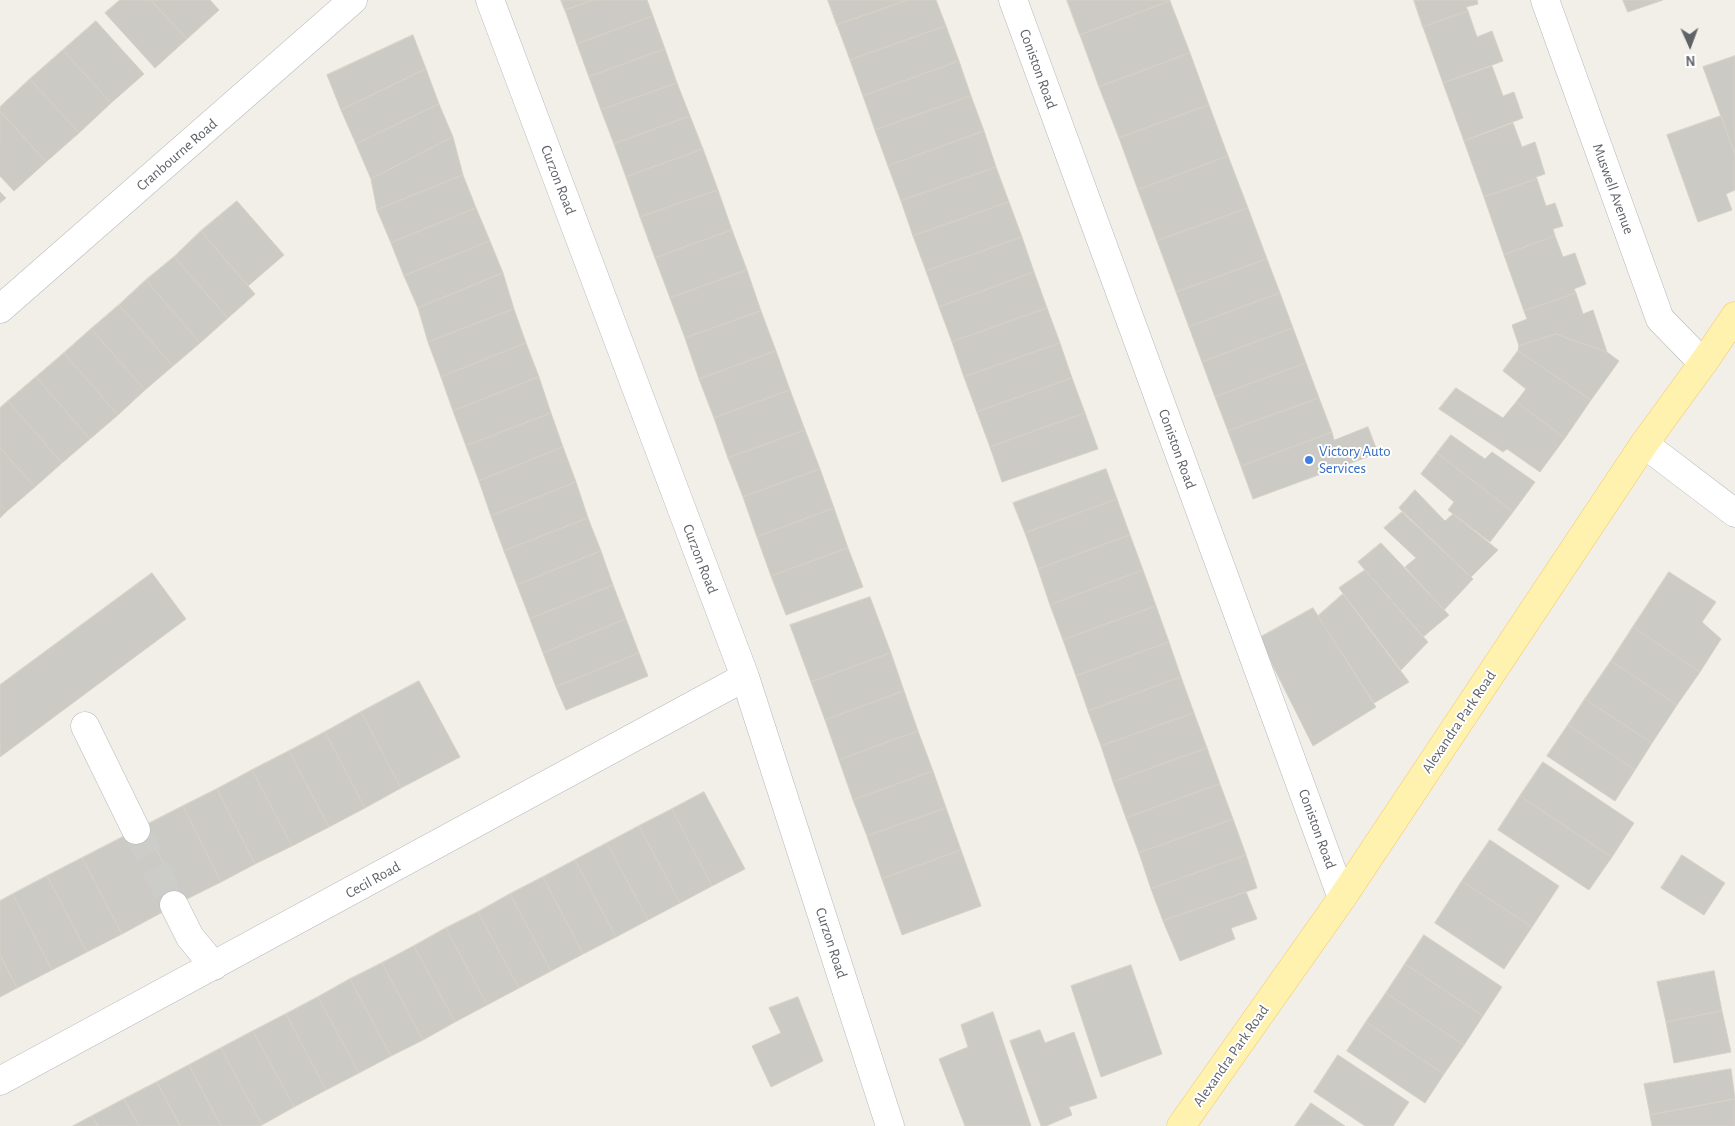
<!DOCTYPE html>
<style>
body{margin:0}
#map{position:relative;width:1735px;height:1126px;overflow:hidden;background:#f1efe8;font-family:"Alegreya Sans",sans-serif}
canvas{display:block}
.north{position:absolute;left:1665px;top:20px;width:50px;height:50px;-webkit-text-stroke:4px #fff;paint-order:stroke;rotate:178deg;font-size:14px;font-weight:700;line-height:20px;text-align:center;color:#5f6368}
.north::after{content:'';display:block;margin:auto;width:18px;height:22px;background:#5f6368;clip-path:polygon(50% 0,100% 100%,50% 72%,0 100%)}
</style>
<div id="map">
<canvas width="1735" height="1126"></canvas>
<div class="north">N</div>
</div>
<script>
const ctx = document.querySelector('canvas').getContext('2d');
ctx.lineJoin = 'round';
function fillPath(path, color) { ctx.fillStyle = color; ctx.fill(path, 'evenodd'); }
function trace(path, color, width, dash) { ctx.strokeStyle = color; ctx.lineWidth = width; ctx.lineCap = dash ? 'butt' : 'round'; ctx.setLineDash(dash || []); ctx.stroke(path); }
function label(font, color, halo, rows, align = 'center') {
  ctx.font = font + ' "Alegreya Sans",sans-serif'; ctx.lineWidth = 4; ctx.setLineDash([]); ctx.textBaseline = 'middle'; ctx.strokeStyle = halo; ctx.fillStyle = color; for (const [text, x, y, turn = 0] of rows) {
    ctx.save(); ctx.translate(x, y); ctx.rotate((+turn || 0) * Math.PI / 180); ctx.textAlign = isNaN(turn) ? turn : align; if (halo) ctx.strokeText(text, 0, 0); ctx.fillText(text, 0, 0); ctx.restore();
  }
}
const building = new Path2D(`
 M120,0H151L187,39L155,68L105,13Z
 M151,0H210L219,10L187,39Z
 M561,0H594L565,10Z
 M594,0H647L653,16L577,44L565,10Z
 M828,0H908L837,25Z
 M908,0H936L946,26L850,60L837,25Z
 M1067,0H1170V1L1080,35Z
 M1414,0H1477L1478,4L1466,7L1468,11L1423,27Z
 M1623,0H1663L1628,12Z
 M1170,1L1190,53L1099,87L1080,35Z
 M1468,11L1477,37L1492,31L1503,61L1443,83L1423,27Z
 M653,16L665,49L589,77L577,44Z
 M96,21L144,74L111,103L63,50Z
 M946,26L959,61L863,96L850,60Z
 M413,35L426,69L341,110L327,75Z
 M665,49L677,83L601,110L589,77Z
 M63,50L111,103L79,133L30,79Z
 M1190,53L1209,105L1119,138L1099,87Z
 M1735,56V155L1703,67Z
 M959,61L971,96L875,130L863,96Z
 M1492,66L1503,96L1514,92L1523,118L1464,141L1443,83Z
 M426,69L439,104L356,144L341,110Z
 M30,79L79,133L46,162L0,111V107Z
 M677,83L690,116L614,144L601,110Z
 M971,96L984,131L888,166L875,130Z
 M439,104L453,137L371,179L356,144Z
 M1209,105L1228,156L1138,190L1119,138Z
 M0,111L46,162L14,191L0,176Z
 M690,116L703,149L626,177L614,144Z
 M1721,116L1735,155V190L1726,194L1732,210L1698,222L1667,135Z
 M1513,123L1522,147L1535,142L1545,174L1536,177L1537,179L1484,197L1464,141Z
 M984,131L996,167L901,201L888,166Z
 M453,137L463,175L377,210L371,179Z
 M703,149L718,190L640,217L626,177Z
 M1228,156L1248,208L1157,241L1138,190Z
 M996,167L1009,202L913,236L901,201Z
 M463,175L476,208L391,243L377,210Z
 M1537,179L1546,206L1555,203L1563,226L1553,229L1555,236L1504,255L1484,197Z
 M718,190L732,230L655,258L640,217Z
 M0,192L6,198L0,203Z
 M237,201L284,255L248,286L201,231Z
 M1009,202L1022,237L926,271L913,236Z
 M476,208L490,241L404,276L391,243Z
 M1248,208L1267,259L1176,292L1157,241Z
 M732,230L747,270L670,298L655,258Z
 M201,231L255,294L228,318L174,257Z
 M1555,236L1563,257L1575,253L1586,284L1574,289L1576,293L1524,311L1504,255Z
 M1022,237L1034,272L939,307L926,271Z
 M490,241L503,273L418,308L404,276Z
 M174,257L228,318L200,343L146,280Z
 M1267,259L1280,293L1189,327L1176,292Z
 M747,270L761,311L685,338L670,298Z
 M1034,272L1047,308L952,342L939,307Z
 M503,273L514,309L428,342L418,308Z
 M146,280L200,343L173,366L119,305Z
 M1280,293L1293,328L1202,362L1189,327Z
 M1576,293L1583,314L1593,310L1607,352L1556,334L1519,346L1512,325L1527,319L1524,311Z
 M119,305L173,366L145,390L91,329Z
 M1047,308L1060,343L964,377L952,342Z
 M514,309L526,343L441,377L428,342Z
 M761,311L776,351L699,379L685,338Z
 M1293,328L1306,363L1215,397L1202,362Z
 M91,329L145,390L118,415L64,353Z
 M1556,334L1607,352L1619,361L1591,400L1518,351L1519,346Z
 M526,343L539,377L453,411L441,377Z
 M1060,343L1072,378L977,412L964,377Z
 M776,351L790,390L714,418L699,379Z
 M1518,351L1591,400L1565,438L1516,402L1526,389L1503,371Z
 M64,353L118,415L90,439L36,377Z
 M1306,363L1319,398L1228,431L1215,397Z
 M36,377L90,439L62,463L8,401Z
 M539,377L551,413L466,446L453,411Z
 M1072,378L1085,413L990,447L977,412Z
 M1456,388L1503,418L1516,402L1565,438L1540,472L1507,449L1503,452L1439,409Z
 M790,390L805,430L728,458L714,418Z
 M1319,398L1332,432L1241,466L1228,431Z
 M8,401L62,463L35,487L0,448V408Z
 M551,413L563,447L479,481L466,446Z
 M1085,413L1098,449L1002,482L990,447Z
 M1368,427L1378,453L1253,499L1241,466L1332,432L1334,440Z
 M805,430L820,469L743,497L728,458Z
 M1451,435L1485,459L1492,452L1535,482L1513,512L1437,453Z
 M563,447L576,482L491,516L479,481Z
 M0,448L35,487L7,511L0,503Z
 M1437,453L1513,512L1490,542L1448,510L1454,502L1421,474Z
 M820,469L834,508L757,537L743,497Z
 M1106,469L1117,499L1025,533L1013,503Z
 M576,482L588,518L504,551L491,516Z
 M1415,490L1445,521L1453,514L1498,550L1471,577L1399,508Z
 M1117,499L1130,535L1038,569L1025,533Z
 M0,503L7,511L0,518Z
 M834,508L848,548L771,576L757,537Z
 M1402,512L1473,579L1444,610L1405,567L1416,558L1384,528Z
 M588,518L601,551L517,585L504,551Z
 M1130,535L1143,570L1050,605L1038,569Z
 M1381,543L1449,615L1423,637L1358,562Z
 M848,548L863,587L786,615L771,576Z
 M601,551L613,585L530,619L517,585Z
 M1143,570L1156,606L1063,640L1050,605Z
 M1365,570L1428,642L1401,670L1339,588Z
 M1669,572L1716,602L1702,622L1721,639L1700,672L1633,627Z
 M152,573L186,619L0,757V685Z
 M613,585L626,619L543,653L530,619Z
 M1343,594L1409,682L1374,703L1318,616Z
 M870,597L891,653L811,682L790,625Z
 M1156,606L1169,642L1076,676L1063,640Z
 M1313,608L1376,707L1313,746L1259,638Z
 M626,619L639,653L556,687L543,653Z
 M1633,627L1700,672L1677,705L1611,661Z
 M1169,642L1181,677L1088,711L1076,676Z
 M639,653L648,676L566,710L556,687Z
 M891,653L904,691L825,720L811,682Z
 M1611,661L1677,705L1652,743L1585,699Z
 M1181,677L1194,713L1101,746L1088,711Z
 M419,681L460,757L401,788L361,712Z
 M904,691L918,731L839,760L825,720Z
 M1585,699L1652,743L1635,770L1568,725Z
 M361,712L401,788L365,808L325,732Z
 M1194,713L1207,748L1113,782L1101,746Z
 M1568,725L1635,770L1615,801L1547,756Z
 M918,731L933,771L853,800L839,760Z
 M325,732L365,808L329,827L289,751Z
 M1207,748L1220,784L1126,818L1113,782Z
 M289,751L329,827L292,846L252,770Z
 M1543,762L1634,823L1612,857L1520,796Z
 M252,770L292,846L255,864L217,789Z
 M933,771L946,808L867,836L853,800Z
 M1220,784L1233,819L1139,853L1126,818Z
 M217,789L255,864L221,882L183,806Z
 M704,792L745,869L712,886L672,809Z
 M1520,796L1612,857L1589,890L1498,830Z
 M183,806L221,882L183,901L144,826Z
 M946,808L961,850L882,879L867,836Z
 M672,809L712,886L680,903L639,826Z
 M1233,819L1246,855L1151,889L1139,853Z
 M144,826L183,901L122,934L82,858Z
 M639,826L680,903L648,920L607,843Z
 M1490,840L1559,886L1532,927L1462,881Z
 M607,843L648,920L616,937L575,860Z
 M961,850L981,906L902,935L882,879Z
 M1246,855L1257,888L1163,921L1151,889Z
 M1682,855L1725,883L1704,915L1661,888Z
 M82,858L122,934L87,952L47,876Z
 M575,860L616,937L583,954L543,877Z
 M47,876L87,952L52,970L13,894Z
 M543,877L583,954L551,971L510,894Z
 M1462,881L1532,927L1504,969L1435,923Z
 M1246,892L1257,919L1231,928L1235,939L1180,961L1163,921Z
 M13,894L52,970L17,988L0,955V901Z
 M510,894L551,971L519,988L478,912Z
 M478,912L519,988L487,1005L446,928Z
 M446,928L487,1005L455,1022L414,946Z
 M1424,935L1502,987L1483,1016L1405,964Z
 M414,946L455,1022L423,1040L382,963Z
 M0,955L17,988L0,997Z
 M382,963L423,1040L391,1056L350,979Z
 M1405,964L1483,1016L1464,1045L1386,993Z
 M1131,965L1162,1054L1101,1077L1071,986Z
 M1714,971L1722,1011L1666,1022L1657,982Z
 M350,979L391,1056L359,1073L318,997Z
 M1386,993L1464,1045L1444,1074L1366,1022Z
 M318,997L359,1073L326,1090L286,1014Z
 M798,997L823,1061L771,1087L752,1046L781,1033L769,1008Z
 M1722,1011L1731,1052L1674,1063L1666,1022Z
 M993,1012L1031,1126H965L939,1059L968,1047L961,1025Z
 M286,1014L326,1090L294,1107L253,1031Z
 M1366,1022L1444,1074L1425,1103L1347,1051Z
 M1040,1030L1045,1043L1074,1032L1097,1098L1069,1107L1072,1115L1046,1126H1041L1010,1041Z
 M253,1031L294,1107L262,1125L221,1048Z
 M221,1048L262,1125L259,1126H221L189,1065Z
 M1338,1055L1409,1102L1393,1126H1365L1314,1092Z
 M189,1065L221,1126H180L157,1082Z
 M1731,1069L1735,1099L1650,1115L1644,1084Z
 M157,1082L180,1126H139L124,1099Z
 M124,1099L139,1126H98L92,1116Z
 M1735,1099V1126H1652L1650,1115Z
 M1311,1103L1345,1126H1295Z
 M92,1116L98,1126H73Z`);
fillPath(building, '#cccac5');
trace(building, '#d6d1c6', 1);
trace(new Path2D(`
 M136,830L174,905`), '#ccccc8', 28, [28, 14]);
const minor = new Path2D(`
 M490,0L745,677L890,1126
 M1013,0L1342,898
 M1545,0L1660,319L1703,363
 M0,309L353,0
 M1644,444L1735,513
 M85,726L136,830
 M174,905L190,937L214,966
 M0,1081L745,677`);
const major = new Path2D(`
 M1181,1126L1342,898L1644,444L1706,359L1735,316`);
trace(minor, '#b5b8bc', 29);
trace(major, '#f2c960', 29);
trace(minor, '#fff', 28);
trace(major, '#fff2af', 28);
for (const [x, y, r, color] of [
 [1309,460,5,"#3f7fe0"]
]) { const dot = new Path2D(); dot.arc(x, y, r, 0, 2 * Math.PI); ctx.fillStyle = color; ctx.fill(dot); trace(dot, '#fff', 2); }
label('15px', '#5f6368', '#fff', [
 ["Coniston Road",1038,69,70],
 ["Cranbourne Road",177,155,-41],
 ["Curzon Road",558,180,69],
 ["Muswell Avenue",1613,189,70],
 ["Coniston Road",1177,449,70],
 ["Curzon Road",700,559,69],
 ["Alexandra Park Road",1459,722,-56],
 ["Coniston Road",1317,829,70],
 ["Cecil Road",373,880,-29],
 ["Curzon Road",831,943,72],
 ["Alexandra Park Road",1231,1056,-55]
]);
label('15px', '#366cbe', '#fff', [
 ["Victory Auto",1319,451],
 ["Services",1319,468]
], 'left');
</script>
